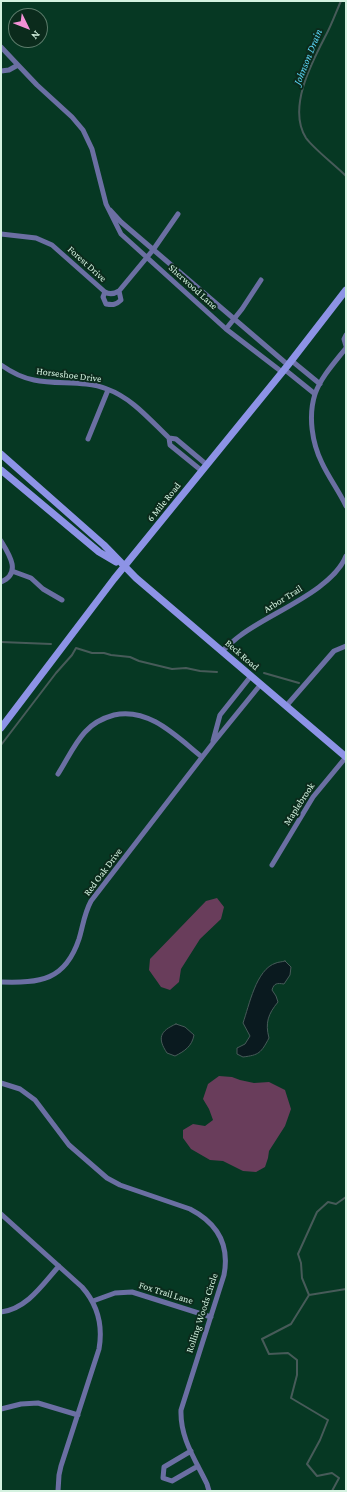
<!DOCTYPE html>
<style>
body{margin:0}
#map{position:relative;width:347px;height:1492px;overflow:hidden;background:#063823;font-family:"Crimson Pro",serif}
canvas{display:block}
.frame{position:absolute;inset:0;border:2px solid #d4f2e0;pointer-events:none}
.north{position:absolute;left:8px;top:8px;width:40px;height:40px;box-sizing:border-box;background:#0b2b1c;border:1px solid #5b7b6a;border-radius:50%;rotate:133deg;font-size:11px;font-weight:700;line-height:16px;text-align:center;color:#d4f2e0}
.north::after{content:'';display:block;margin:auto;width:14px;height:18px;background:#f391d5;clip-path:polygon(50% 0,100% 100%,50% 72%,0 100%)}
</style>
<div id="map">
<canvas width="347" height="1492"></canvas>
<div class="frame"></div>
<div class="north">N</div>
</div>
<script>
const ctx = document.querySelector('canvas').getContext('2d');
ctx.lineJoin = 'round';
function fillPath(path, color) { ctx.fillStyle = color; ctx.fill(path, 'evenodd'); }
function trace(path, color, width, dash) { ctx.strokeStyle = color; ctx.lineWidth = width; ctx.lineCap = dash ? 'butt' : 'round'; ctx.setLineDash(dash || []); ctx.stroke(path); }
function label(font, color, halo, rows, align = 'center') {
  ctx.font = font + ' "Crimson Pro",serif'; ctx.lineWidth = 4; ctx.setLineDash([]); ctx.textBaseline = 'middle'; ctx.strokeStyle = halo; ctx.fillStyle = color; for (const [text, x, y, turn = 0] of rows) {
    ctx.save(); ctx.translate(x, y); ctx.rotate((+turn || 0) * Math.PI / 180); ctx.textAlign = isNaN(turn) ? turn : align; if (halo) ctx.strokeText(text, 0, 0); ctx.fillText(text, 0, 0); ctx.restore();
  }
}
fillPath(new Path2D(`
 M217,898L224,907L221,919L200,939L181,969L179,982L170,990L161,987L149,970L150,959L206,901Z
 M219,1076L232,1077L240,1080L254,1083L269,1082L285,1090L291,1109L285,1126L269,1151L268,1158L265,1167L256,1172L243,1171L223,1161L210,1160L191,1149L183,1138V1130L193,1124L205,1126L213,1120L209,1109L203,1099L208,1084Z`), '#693d5b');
const water = new Path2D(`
 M285,961L291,967L290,975L284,984C277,983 274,983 272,990L276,996L278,1002C268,1014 265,1023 269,1038C261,1053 259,1055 243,1057L237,1054V1048L245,1044L250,1036L243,1023C249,1006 256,969 276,963C278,962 282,962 285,961Z
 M176,1024L185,1027L194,1035C192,1046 185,1051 175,1056L167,1053C157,1038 160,1031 176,1024Z`);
fillPath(water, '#0a1a1f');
trace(water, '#475b59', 1);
trace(new Path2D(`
 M341,1C336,12 332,24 326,35C312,62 287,108 306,138C314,149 335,165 346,176
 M1,642L51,644
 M264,673L299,683
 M1,745L56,673L72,655L76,648L92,653H104L111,655L130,657L139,661L172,669L186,668L200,671L217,672
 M309,1295L291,1324L262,1339L269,1354L288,1353L297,1360V1375L291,1398L328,1420L320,1440L307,1464L317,1476L332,1473L339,1478L332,1491
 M309,1295L302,1278L301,1263L298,1254L317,1212L328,1202L336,1204L346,1197
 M309,1295L346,1289`), '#475b59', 2);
trace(new Path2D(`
 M1,47L18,65L9,70L1,71
 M18,65L37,85L72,117L83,130L92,149L106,204L121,234L226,329L282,372
 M110,210L121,222L288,365
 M1,234L36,238L52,245L105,292C110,295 114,294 119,291L153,250L178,214
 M105,292L103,297L106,304C113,305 116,305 121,300L119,291
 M226,329L242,309L261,280
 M346,335L344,339L346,346
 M346,348C335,362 321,377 315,394C308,416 312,443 322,463C329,478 339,491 346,506
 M292,361L320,384
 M1,365C11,372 23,378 34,380C58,385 84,380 107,389C132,398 150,420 169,438L170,445L202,471
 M284,369L315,394
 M169,438L176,439L207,465
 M88,439L108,390
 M1,541C9,554 22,573 1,582
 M12,571L31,578L43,589L62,600
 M222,651C228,646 234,640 241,635C270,613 333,590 346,556
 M287,705L334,651L346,646
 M213,741L220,715L251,676
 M58,774C67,760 74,744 85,732C92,724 103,718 114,715C149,707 177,737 202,757
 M272,865L313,797L346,757
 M1,982C40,983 65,981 79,939C83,926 84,914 91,901L213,743L261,684
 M1,1083L20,1089L35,1100L69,1145L107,1178L120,1185L190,1209C217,1223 230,1244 224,1275L181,1410C180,1438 195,1459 207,1484L209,1491
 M1,1214L82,1287C98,1305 103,1326 99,1349L61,1466L59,1475L58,1491
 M93,1301L115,1293L132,1292L211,1317
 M1,1312C27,1309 43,1284 59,1266
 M1,1409L21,1404L38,1403L78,1415
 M191,1451L164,1467L163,1478L172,1481L198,1466`), '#6b6fa3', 5);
trace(new Path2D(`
 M1,454L104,545L136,578L346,757
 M1,470L99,552L116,562
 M1,728L114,579L288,365L346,290`), '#8d93e6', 7);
label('10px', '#d4f2e0', '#0b2b1c', [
 ["Forest Drive",87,264,42],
 ["Sherwood Lane",193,287,42],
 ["Horseshoe Drive",69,375,7],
 ["6 Mile Road",164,502,-51],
 ["Arbor Trail",283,599,-32],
 ["Beck Road",242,655,41],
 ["Maplebrook",299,804,-57],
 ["Red Oak Drive",103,872,-53],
 ["Fox Trail Lane",166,1293,17],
 ["Rolling Woods Circle",202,1313,-72]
]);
label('italic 11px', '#5cd8fb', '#0b2b1c', [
 ["Johnson Drain",308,57,-68]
]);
</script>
